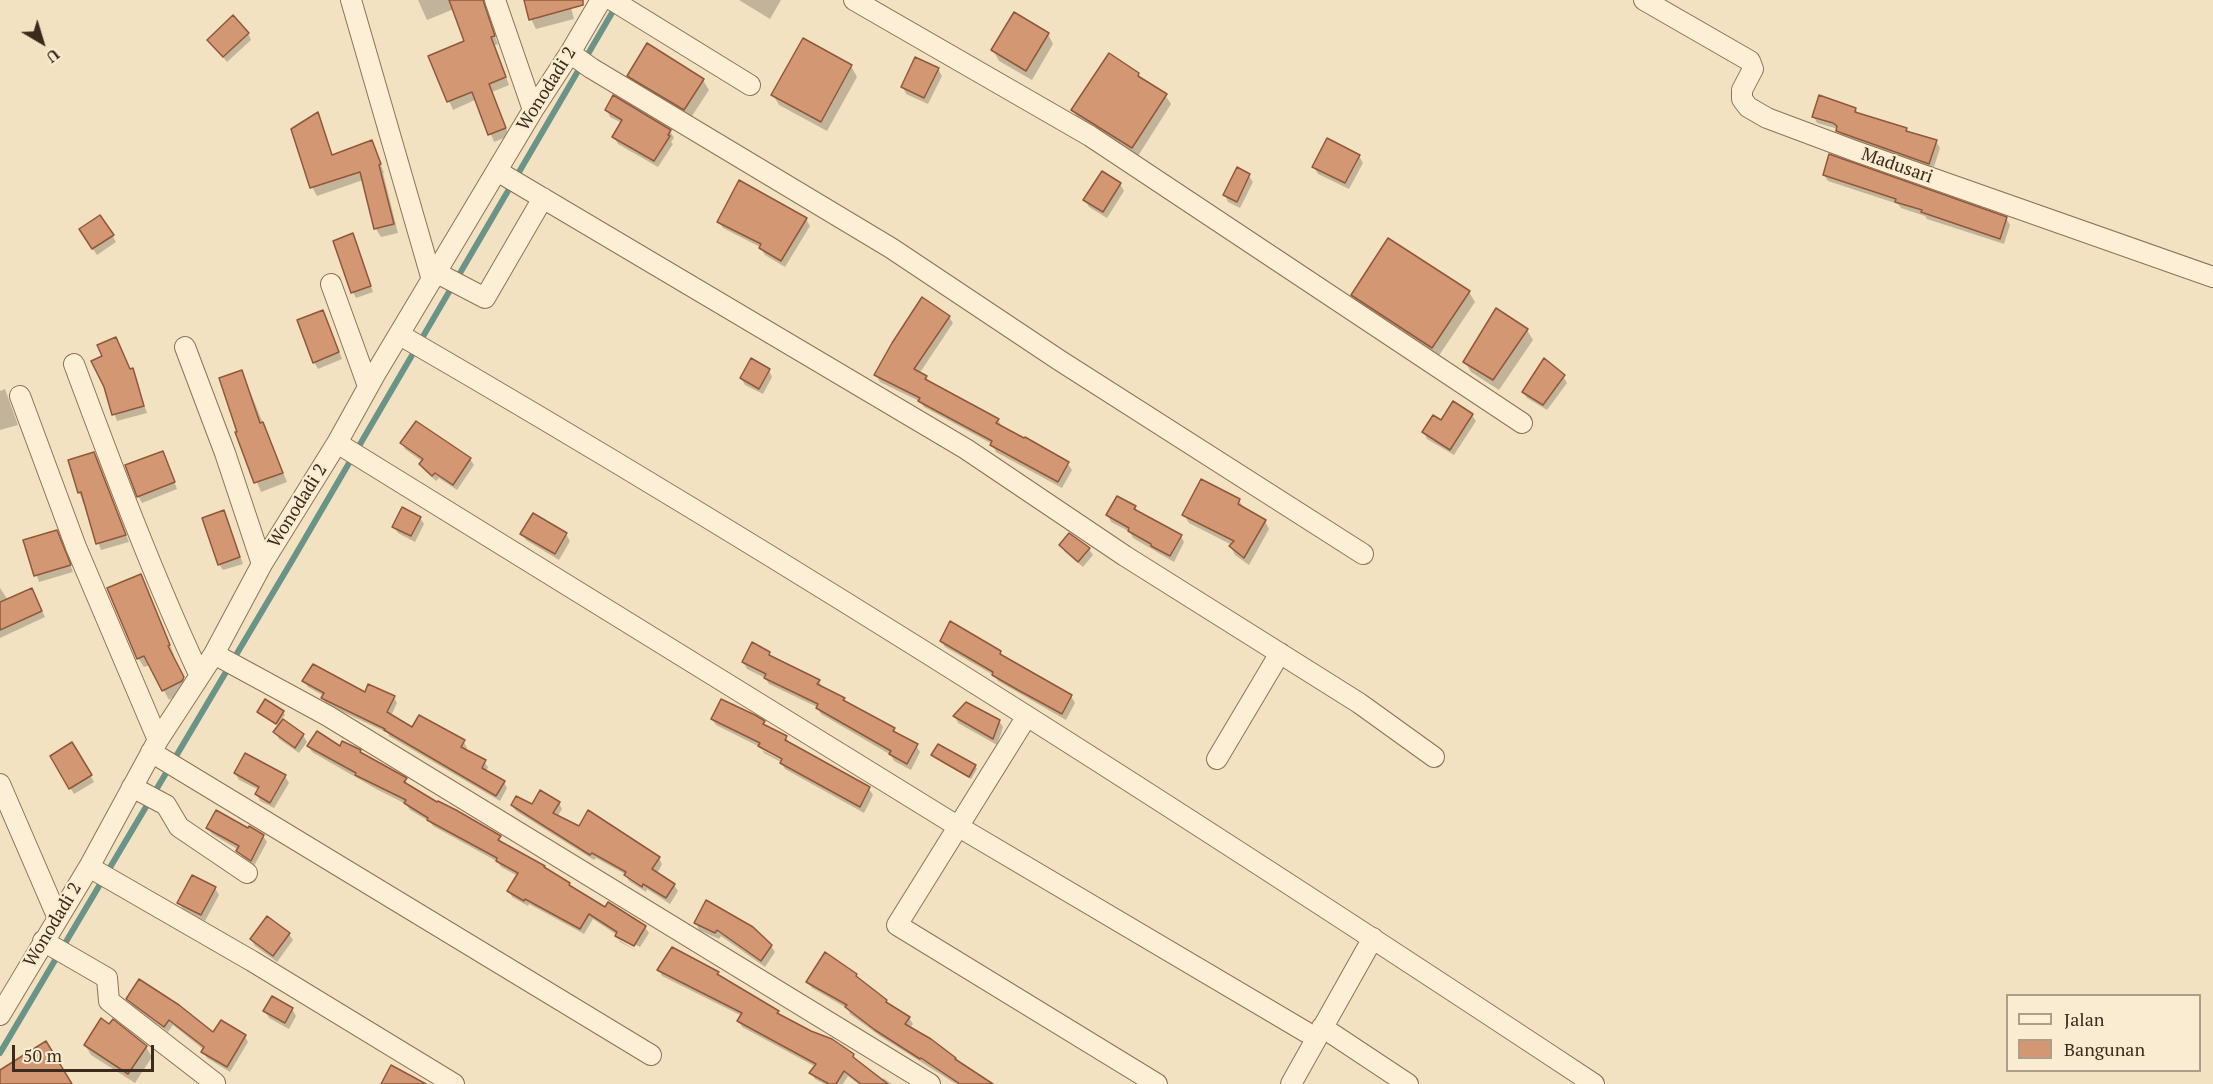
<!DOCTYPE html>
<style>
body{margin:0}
#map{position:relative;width:2213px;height:1084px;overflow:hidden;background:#f2e2c1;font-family:"PT Serif",serif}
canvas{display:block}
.legend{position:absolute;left:2006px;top:994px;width:195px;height:78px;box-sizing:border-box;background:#f9ecd1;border:2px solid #ad9e89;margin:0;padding:8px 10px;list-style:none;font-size:18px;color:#3c2a1c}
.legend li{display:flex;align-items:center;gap:12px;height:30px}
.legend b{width:30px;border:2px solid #ad9e89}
.north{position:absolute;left:12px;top:12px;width:60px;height:60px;-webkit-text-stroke:4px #f9ecd1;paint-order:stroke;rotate:142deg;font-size:16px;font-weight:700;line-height:24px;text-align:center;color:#3c2a1c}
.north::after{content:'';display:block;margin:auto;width:21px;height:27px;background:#3c2a1c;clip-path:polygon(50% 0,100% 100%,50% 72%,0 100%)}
.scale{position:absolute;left:12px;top:1045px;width:142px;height:27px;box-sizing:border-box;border:3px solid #3c2a1c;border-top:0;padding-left:8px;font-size:18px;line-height:21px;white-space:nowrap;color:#3c2a1c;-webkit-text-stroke:4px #f9ecd1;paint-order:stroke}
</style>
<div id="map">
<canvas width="2213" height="1084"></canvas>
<ul class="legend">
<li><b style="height:8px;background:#fcefd5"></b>Jalan</li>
<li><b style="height:16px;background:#d49773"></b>Bangunan</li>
</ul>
<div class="north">U</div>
<div class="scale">50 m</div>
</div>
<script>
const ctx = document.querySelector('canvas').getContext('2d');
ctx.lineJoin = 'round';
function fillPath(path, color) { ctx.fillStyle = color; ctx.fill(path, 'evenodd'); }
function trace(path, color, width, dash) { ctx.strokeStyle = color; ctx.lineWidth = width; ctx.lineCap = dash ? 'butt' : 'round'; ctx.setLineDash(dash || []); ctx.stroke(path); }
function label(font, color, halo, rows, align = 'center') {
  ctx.font = font + ' "PT Serif",serif'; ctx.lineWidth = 4.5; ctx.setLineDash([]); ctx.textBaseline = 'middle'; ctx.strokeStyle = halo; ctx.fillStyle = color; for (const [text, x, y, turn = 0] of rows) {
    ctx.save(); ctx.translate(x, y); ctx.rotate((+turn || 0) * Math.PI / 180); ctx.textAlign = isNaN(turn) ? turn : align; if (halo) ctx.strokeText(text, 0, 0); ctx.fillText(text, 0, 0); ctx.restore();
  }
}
fillPath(new Path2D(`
 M418,0H475L484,10L498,44L495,45L509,85L492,92L509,136L494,142L477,99L453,110L430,57L466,41L454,9L427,20Z
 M525,0H569L574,19L536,29L531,19Z
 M739,0H781L770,19Z
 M248,33L251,40L227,62L209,40Z
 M1048,34L1053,44L1032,80L999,61L993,50Z
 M851,66L857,77L827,131L779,105L773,95Z
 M938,69L942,76L928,104L906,94L903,87Z
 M1138,74L1142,80L1165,95L1171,104L1138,156L1078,119L1073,110Z
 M629,76L703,80L709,90L690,119L635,86Z
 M614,97L670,131L674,138L671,142L673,144L658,167L618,144L614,137L622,123L610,117L607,110Z
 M1855,109L1859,115L1906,129L1909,134L1936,141L1940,148L1933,170L1841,137L1838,129L1817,123L1814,117Z
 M317,115L333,156L372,142L384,173H383L398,233L381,237L376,229L363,180L317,196L312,187L293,130Z
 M1359,156L1363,163L1349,189L1318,174L1314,167Z
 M1237,169L1249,176L1253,182L1240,208L1228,202L1225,195Z
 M1824,175L2006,218L2010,225L2004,244L1927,219L1925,216L1901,208L1898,204L1828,181Z
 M1120,184L1124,191L1107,218L1089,207L1085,200Z
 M806,219L810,226L785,267L765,255L760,247L723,228L719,222Z
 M112,235L116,242L97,255L84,236Z
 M356,242L373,292L356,298L353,292Z
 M1469,292L1475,302L1438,357L1358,305L1353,295Z
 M949,317L953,323L919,374L926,377L929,383L998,420L1002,426L1068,464L1072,470L1062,488L996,452L992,444L924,407L921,402L880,382L876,375Z
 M326,319L342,359L318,369L314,362Z
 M1527,330L1533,340L1499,390L1471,372L1465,362Z
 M132,370L147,413L117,421L105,387Z
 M769,370L772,377L763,394L745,385L741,378Z
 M242,372L287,482L261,492L237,433Z
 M1563,376L1567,383L1547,410L1527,398L1523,392Z
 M5,389L18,425L0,430V391Z
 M1472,415L1476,421L1454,455L1427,439L1424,432L1441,422Z
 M402,443L470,459L474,465L457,490L439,478L436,481L424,470L421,464L423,462L405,449Z
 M93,453L129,542L101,550L79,492Z
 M166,460L177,489L142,503L138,496Z
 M1239,500L1244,509L1265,521L1269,529L1249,565L1235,555L1231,547L1232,545L1189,523L1184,515Z
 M1135,507L1138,512L1181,536L1184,542L1174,562L1133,538L1130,532L1111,522L1108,515Z
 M224,512L243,564L223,570L219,564Z
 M420,518L424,524L415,542L398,533L394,527Z
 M522,534H566L570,541L559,560L526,540Z
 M60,538L73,572L39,582L25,541Z
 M1061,545L1089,549L1093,555L1083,567L1065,552Z
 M145,585L174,655L172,656L189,688L169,700L150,665L144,667L138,658Z
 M0,588L8,600L35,596L45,617L0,638Z
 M941,641L1000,652L1003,657L1071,696L1075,703L1066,720L998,681L995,676L945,647Z
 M769,653L773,659L819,681L823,688L894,729L897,735L916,745L920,752L911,770L894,761L891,755L821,714L817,707L769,684L765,678L747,669L743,662Z
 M304,681L394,697L397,703L391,716L412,729L464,742L467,748L465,751L484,762L488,767L486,772L504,782L507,788L500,801L389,736L388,733L326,704L323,698L324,696L308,687Z
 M259,712H283L285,715L282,719L303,735L307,742L299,753L279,739L275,732L280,726Z
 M955,716L999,721L1003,727L997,745L958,723Z
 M712,719L763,722L766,727L786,737L790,744L869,789L873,795L864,813L785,769L781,762L764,753L760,747L716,725ZM762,747L789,761L788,764L762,750Z
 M72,744L94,782L74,794L52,756Z
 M308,746L340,748L361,755L405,779L408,786L499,837L502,844L569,884L572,889L605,909L645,927L649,933L640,947L619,936V940L637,951L620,942L617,936V935L593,919L584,934L529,904L528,906L512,897L509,891L518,876L501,867L498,862L433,826L430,822L410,810L406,804L378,790L312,752Z
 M938,746L975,766L977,769L971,779L935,758L933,755Z
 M235,773L285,776L289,783L274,808L260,801L257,794L259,790L239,780Z
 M559,803L562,809L557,817L659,858L662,864L657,874L674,885L678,891L670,904L647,889L646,892L629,881L625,874L596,858L594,860L516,811L512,805Z
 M208,828L263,836L267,842L254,866L242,858L239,850L212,834Z
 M215,888L219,895L205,921L183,909L179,903Z
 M696,923L771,946L775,952L765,967L721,936L719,939L699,930Z
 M289,934L293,940L277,962L255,946L251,939Z
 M659,970L717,973L720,977L777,1012L780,1016L853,1055L857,1061L882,1081L883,1078L892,1084H858L848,1076L843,1084H824L815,1079L811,1073L816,1067L742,1027L739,1021L742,1016L662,976Z
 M856,975L860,981L888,1005L909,1018L913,1024L910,1028L955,1059L980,1084H956L880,1036L850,1014L848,1009L812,988L808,982Z
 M128,999L214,1034L245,1036L248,1042L230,1072L207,1058L203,1052L204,1050L173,1025L168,1032L131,1005Z
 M292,1009L296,1016L289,1029L269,1018L265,1011Z
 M85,1045L146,1047L152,1057L135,1083L91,1055Z`), '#0003');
trace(new Path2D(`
 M0,1053L293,559L616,6`), '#6a9487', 6);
const building = new Path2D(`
 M449,0H483L495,36L491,37L506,77L489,84L506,128L488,135L472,92L447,102L428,56L464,41Z
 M524,0H583V5L529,20Z
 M1014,12L1049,33L1026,71L991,50Z
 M233,15L249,33L223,57L207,40Z
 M803,38L852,65L821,122L771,95Z
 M647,43L704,79L684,110L627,76Z
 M1109,53L1139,73L1138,76L1167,94L1132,148L1071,110Z
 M915,57L939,68L924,98L901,87Z
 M613,95L671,130L668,135L670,136L654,161L612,137L622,120L605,110Z
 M1819,95L1856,108L1855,112L1907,128L1906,131L1937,140L1929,164L1836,131L1837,126L1833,123L1812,117Z
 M318,112L332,155L372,140L381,164L379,165L394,224L374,229L360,172L310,188L291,129Z
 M1327,138L1360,155L1345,183L1312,167Z
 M1829,154L2007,217L2000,239L1921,212L1922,210L1895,202L1896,199L1823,175Z
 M1237,167L1250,174L1237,202L1223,195Z
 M1102,171L1121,183L1103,212L1083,200Z
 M739,180L807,218L781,261L759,248L761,244L717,222Z
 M100,215L114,235L92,249L79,229Z
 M353,233L371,286L351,293L333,241Z
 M1388,238L1470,291L1432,348L1351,295Z
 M922,297L950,316L914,369L927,376L925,379L999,419L996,423L1024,438L1025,437L1069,462L1058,482L990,445L992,441L918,401L920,398L874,375L892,343Z
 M1496,308L1528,329L1493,380L1463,362Z
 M323,310L339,352L313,363L297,320Z
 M116,337L130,369L133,368L144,406L112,415L104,387L91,361L102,356L97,345Z
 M751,358L770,369L759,389L740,378Z
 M1544,358L1565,375L1543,405L1522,392Z
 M242,370L260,423L263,422L283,473L254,483L235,432H237L219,378Z
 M1453,401L1473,414L1450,450L1422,432L1433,415L1441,420Z
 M416,421L471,458L453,485L435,473L432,476L419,464L423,459L400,443Z
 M163,451L175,482L137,497L125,465Z
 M94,452L126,535L96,544L81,492L78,493L68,460Z
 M1201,479L1240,499L1238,504L1266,520L1244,558L1229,546L1234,541L1182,515Z
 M1117,496L1136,506L1134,509L1182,535L1170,556L1151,546V544L1128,531L1129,528L1106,515Z
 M402,507L421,517L411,536L392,527Z
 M224,510L240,557L218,565L202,518Z
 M533,513L567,533L555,554L520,534Z
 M57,530L71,565L34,576L23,540Z
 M1069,533L1090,548L1078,562L1059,545Z
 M141,574L170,645L168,646L184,677L182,681L162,691L144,656L137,659L107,588Z
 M32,588L42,611L0,630V602Z
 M950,621L1001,651L1000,654L1072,695L1062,714L1018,690L992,675L993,672L940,641Z
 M752,642L770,652L769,655L820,680L817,684L845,698L843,700L895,728L893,731L918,744L907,764L889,754L891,751L816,708L818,704L764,678L766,674L742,662Z
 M313,664L365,692L368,684L395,696L387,712L412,727L419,715L465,740L461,747L486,760L482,768L505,781L496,796L384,730L385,729L321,698L324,693L302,681Z
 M265,699L284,711L276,724L257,712Z
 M721,699L755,715L765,721L763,724L787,736L785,740L870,787L860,807L780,763L782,759L758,746L760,743L711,719Z
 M966,702L1000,720L993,739L953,716Z
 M283,719L304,734L295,748L273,732Z
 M317,731L340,746L342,741L361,750L360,752L407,778L404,782L437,802L438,801L456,810L501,836L498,840L545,866L544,867L570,883L569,885L605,907L608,902L646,926L634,946L615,936L617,932L589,914L580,929L525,899L524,901L507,891L518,873L496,861L497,858L427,820L428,818L404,803L406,800L355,775L356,773L307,746Z
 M72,742L92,775L69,789L50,756Z
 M938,744L976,765L969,777L931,755Z
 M245,753L286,775L270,803L255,794L259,787L234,773Z
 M540,790L560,802L553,813L579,826L588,810L660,857L652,869L675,884L666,898L643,884L642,887L624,875L626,872L592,853L590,855L511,805L516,796L532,804Z
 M216,810L248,828L249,826L264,835L251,861L236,851L239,846L206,828Z
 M192,875L216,887L201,915L177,903Z
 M706,900L753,927L772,945L761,961L717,930L715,933L694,923Z
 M267,916L290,933L273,956L250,939Z
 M672,947L719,972L717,974L779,1011L777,1013L811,1031L832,1039L854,1054L853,1057L888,1084H861L844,1071L836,1084H829L809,1073L816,1064L737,1021L742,1013L657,970Z
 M825,952L857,974L856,976L887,1000L886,1002L910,1017L905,1024L931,1039L956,1058L955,1059L993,1084H960L921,1058L920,1059L875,1030L845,1007L847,1005L806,982Z
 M139,979L179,1005L213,1032L221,1020L246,1035L227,1067L201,1052L204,1047L169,1020L164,1027L126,999Z
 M272,996L293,1008L285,1023L263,1011Z
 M101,1018L109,1024L113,1019L147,1046L128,1074L84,1045Z
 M46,1041L72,1084H0V1070Z
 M391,1065L426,1084H381Z`);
fillPath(building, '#d49773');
trace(building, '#90583a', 1.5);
const minor = new Path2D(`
 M351,0L432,280
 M495,0L533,110
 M612,0L750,85
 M854,0L1090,136L1522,423
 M1644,0L1750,61L1753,69L1742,90V99L1748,107L1767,118L1855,151L2213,277
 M570,53L591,68L891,248L1059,360L1363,554
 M497,171L966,449L1125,556L1359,703L1434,757
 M437,273L485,298L543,198
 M331,284L368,386
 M400,335C806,570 1202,825 1594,1084
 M185,347L225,453L262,564
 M74,364C113,469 152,573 199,674
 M20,396L76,547L158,740
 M337,443L959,827L1306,1032
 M214,654L328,716L930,1084
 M1027,716L897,925L1157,1084
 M151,752L651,1055
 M1217,759L1280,653
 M0,784L57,916
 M132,787L166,805L179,827L247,873
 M89,867L252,961L454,1084
 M43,941L107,978L109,1001L215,1083
 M0,1015L89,867L158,740L214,654L262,564L337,443L377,371L533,110L570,53L601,0
 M1322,1027L1408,1084
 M1291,1084L1373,938`);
trace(minor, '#8e7256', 22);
trace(minor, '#fcefd5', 20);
label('18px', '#3c2a1c', '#f9ecd1', [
 ["Wonodadi 2",547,89,-58],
 ["Madusari",1897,166,19],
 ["Wonodadi 2",298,506,-58],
 ["Wonodadi 2",53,925,-59]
]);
</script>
